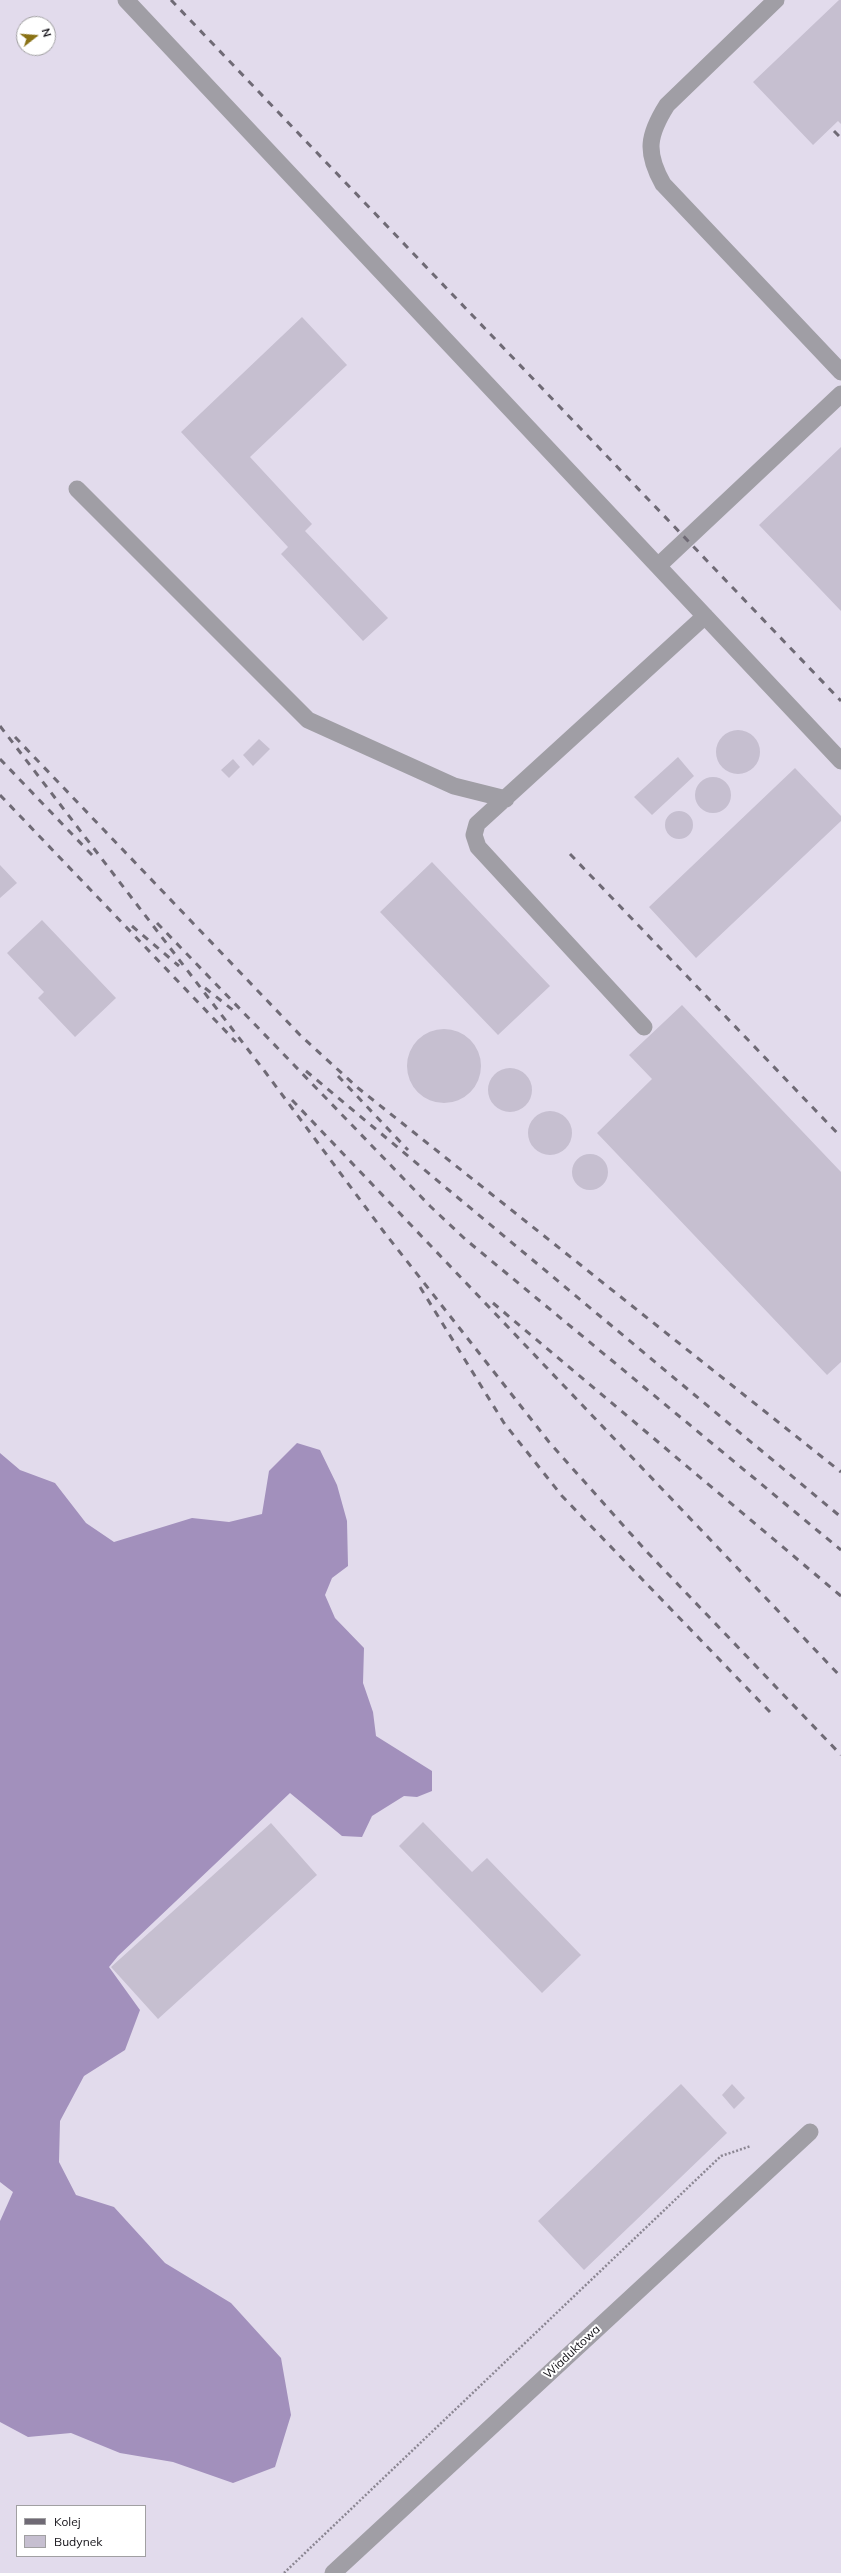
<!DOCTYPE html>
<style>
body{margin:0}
#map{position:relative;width:841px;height:2573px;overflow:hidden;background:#e2dbec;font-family:Mulish,sans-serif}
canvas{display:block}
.legend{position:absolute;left:16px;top:2505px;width:130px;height:52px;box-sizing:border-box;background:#fff;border:1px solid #a1a0a2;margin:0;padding:5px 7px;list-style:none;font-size:12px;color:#131117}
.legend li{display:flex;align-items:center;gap:8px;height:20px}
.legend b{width:20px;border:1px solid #a1a0a2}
.north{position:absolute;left:16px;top:16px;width:40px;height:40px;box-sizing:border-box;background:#fff;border:1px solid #a1a0a2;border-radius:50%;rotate:73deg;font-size:11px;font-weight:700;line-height:16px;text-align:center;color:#131117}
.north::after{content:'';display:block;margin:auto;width:14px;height:18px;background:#8a7215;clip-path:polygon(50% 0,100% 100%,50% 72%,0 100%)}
</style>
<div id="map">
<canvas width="841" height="2573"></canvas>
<ul class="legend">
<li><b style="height:5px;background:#6f6a75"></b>Kolej</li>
<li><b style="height:11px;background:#c6bfd0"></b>Budynek</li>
</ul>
<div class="north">N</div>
</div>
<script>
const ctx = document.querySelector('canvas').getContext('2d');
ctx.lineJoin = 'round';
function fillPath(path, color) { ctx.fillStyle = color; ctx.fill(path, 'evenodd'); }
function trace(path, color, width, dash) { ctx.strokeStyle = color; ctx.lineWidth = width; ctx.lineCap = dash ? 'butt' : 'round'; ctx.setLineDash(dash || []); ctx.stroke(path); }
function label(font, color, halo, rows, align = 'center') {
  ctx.font = font + ' Mulish,sans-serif'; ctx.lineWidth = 4; ctx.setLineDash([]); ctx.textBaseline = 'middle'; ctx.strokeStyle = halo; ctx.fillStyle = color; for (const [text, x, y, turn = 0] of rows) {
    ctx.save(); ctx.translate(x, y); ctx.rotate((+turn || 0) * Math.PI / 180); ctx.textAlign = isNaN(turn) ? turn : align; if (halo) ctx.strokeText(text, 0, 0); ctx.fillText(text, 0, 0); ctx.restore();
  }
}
fillPath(new Path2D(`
 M297,1443L320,1450L337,1485L347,1521L348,1566L332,1578L325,1595L335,1618L364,1648L363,1683L373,1712L376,1736L432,1771V1791L417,1797L404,1796L372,1816L362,1837L342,1836L290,1793L118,1956L109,1967L140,2010L125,2050L84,2076L60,2121L59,2162L76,2195L114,2207L165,2263L231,2303L281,2358L291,2415L275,2467L233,2483L173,2462L120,2453L71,2433L28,2437L0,2422V2221L13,2192L0,2182V1453L20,1470L55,1483L86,1523L114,1542L192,1518L229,1522L262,1514L269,1471Z`), '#a290bc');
fillPath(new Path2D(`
 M839,0H841V124L838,121L813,145L753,82Z
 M302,317L347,365L250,457L312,524L305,531L388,618L363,641L281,554L288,547L181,432Z
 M841,447V611L759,525Z
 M716 752a22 22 0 1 1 44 0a22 22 0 1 1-44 0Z
 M259,739L270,749L253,766L243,755Z
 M678,757L694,776L652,815L634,797Z
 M233,759L240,767L229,778L221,770Z
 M795,768L841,816V821L696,958L649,907Z
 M695 795a18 18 0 1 1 36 0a18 18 0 1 1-36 0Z
 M665 825a14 14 0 1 1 28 0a14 14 0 1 1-28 0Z
 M432,862L550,986L498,1035L380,912Z
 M0,865L17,883L0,898Z
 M42,920L116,998L75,1037L38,998L44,992L7,953Z
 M682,1005L841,1172V1362L827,1375L597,1133L652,1079L629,1055Z
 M407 1066a37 37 0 1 1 74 0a37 37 0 1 1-74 0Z
 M488 1090a22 22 0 1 1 44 0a22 22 0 1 1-44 0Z
 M528 1133a22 22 0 1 1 44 0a22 22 0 1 1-44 0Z
 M572 1172a18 18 0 1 1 36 0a18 18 0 1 1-36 0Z
 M423,1822L472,1872L487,1858L581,1955L542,1993L399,1846Z
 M271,1823L317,1875L158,2019L111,1967Z
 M681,2084L727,2133L584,2270L538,2221Z
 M732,2084L745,2098L734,2109L722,2095Z`), '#c6bfd0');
trace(new Path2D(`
 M284,2573L721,2156L751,2146`), '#8b8692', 2.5, [2, 2]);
trace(new Path2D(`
 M126,0L841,761
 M776,0L667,105C648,135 645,152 663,184L841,372
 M77,489L308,720L454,786L506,799
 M658,566L841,394
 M644,1027L478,847L474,835L477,824L705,616
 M333,2573L810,2132`), '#a09ea5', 17);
trace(new Path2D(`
 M171,0L841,701
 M834,131L841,138
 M0,726L266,1073L384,1232L549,1442L647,1552L841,1755
 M15,737L301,1036L358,1088L841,1472
 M0,759L93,856
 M0,795L236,1042
 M570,854L841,1137
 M157,923L430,1206L465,1239L841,1550
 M132,926L179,966
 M205,988L238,1014
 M306,1071L841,1517
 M338,1076L408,1150
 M292,1100L841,1677
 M420,1287L504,1423L562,1496L770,1712
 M493,1303L841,1596`), '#6f6a75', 3, [7, 7]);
label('12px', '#131117', '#fff', [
 ["Wiaduktowa",572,2352,-43]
]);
</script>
